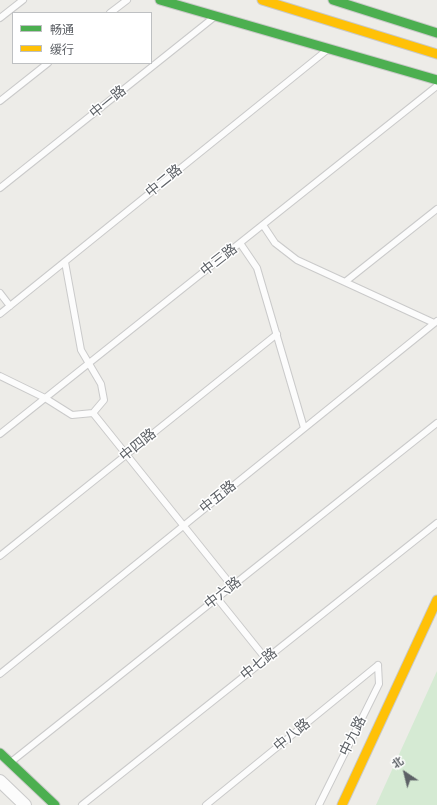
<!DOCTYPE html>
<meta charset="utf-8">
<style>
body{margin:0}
#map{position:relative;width:437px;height:805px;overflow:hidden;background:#edece8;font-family:"Alegreya Sans","Noto Sans SC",sans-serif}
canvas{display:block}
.legend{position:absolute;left:12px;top:12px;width:140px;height:52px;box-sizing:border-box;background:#fff;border:1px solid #bec0c2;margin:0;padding:5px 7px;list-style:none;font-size:12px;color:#5d6166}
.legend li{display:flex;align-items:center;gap:8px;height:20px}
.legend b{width:20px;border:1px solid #bec0c2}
.north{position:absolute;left:385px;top:753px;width:40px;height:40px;-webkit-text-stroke:3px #fff;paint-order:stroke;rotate:325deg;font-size:11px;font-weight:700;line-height:16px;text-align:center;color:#5d6166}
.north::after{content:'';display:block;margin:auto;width:14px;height:18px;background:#5d6166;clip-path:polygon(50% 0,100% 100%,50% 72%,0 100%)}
</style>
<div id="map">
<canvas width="437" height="805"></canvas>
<ul class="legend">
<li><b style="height:5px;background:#4caf50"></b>畅通</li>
<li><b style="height:5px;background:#ffc107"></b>缓行</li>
</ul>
<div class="north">北</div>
</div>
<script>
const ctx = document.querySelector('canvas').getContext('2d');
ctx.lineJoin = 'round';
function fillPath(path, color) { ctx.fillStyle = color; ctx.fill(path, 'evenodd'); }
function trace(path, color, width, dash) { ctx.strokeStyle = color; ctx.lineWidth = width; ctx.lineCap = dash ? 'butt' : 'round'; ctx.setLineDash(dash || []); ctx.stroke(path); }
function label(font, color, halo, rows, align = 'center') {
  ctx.font = font + ' "Alegreya Sans","Noto Sans SC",sans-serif'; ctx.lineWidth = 3; ctx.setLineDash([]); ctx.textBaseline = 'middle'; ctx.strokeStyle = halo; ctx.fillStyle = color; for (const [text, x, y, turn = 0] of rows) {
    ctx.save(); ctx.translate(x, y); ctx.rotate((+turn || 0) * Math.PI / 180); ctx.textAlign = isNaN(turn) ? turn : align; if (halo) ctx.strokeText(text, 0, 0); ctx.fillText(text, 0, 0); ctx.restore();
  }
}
fillPath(new Path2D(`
 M437,671V805H376Z`), '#d5ead3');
const lane = new Path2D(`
 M110,13L127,0
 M0,18L23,0
 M0,101L48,63
 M0,188L213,18
 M263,225L275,243L297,260L434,323
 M240,243L257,268L304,428
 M345,282L437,209
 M0,293L10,306
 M0,314L327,50
 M0,376L45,398L72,415L93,413L104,400L101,384L81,350L65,262
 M93,413L232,586
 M0,434L437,86
 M0,556L277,334
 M217,598L266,659
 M0,674L437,321
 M11,762L437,423
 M82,805L437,523
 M206,805L378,665
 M319,805L379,684L378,665`);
const street = new Path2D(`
 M0,781L25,805`);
const fast = new Path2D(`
 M160,0L437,80
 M333,0L437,33
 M0,753L55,805`);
const slow = new Path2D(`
 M262,0L437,54
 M342,805L437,600`);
trace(lane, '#cacaca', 8);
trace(street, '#cacaca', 14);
trace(fast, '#c9c9c8', 11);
trace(slow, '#c9c9c8', 11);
trace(lane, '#fcfcfc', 6);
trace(street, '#fcfcfc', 12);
trace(fast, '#4caf50', 9);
trace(slow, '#ffc107', 9);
label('14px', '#5d6166', '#fff', [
 ["中一路",108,102,-39],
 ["中二路",164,181,-39],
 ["中三路",219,260,-38],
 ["中四路",138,445,-39],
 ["中五路",218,497,-39],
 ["中六路",223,593,-38],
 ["中七路",259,664,-38],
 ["中八路",292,735,-39],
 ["中九路",353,736,-64]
]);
</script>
